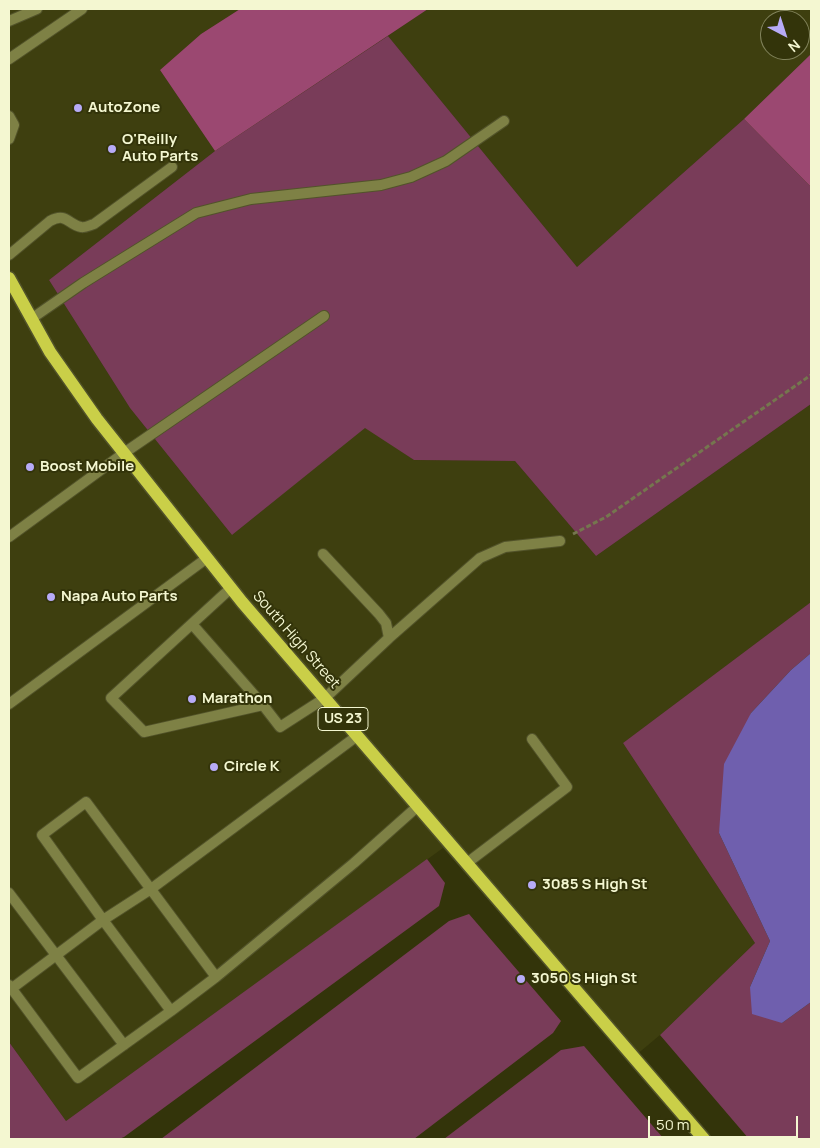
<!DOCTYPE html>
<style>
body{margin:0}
#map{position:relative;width:820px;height:1148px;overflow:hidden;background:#33340a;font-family:Manrope,sans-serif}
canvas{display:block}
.frame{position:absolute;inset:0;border:10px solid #f4f7d1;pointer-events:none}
.north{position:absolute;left:760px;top:10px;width:50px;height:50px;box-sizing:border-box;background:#33340a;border:1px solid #80825a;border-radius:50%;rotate:140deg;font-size:14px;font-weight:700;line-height:20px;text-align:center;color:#f4f7d1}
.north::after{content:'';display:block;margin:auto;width:18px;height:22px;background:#b7abf7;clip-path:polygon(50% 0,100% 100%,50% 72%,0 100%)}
.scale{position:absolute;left:648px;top:1116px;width:150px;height:22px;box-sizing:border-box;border:2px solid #f4f7d1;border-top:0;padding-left:6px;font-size:15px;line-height:18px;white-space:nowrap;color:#f4f7d1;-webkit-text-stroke:4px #33340a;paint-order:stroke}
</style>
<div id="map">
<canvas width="820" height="1148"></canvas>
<div class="frame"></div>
<div class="north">N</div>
<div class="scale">50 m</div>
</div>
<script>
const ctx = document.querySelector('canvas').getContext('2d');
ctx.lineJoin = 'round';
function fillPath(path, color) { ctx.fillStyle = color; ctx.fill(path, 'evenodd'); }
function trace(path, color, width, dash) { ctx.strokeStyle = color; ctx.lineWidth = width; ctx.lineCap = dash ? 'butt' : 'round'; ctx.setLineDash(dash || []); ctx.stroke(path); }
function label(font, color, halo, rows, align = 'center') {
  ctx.font = font + ' Manrope,sans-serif'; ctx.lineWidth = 4; ctx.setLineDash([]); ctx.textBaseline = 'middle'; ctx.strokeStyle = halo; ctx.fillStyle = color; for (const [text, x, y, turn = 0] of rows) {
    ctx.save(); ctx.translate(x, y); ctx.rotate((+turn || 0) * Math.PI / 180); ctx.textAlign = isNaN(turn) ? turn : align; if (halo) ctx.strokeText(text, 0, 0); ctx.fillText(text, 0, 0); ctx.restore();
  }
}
fillPath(new Path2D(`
 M9,9H240L201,34L160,70L215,151L49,280L130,408L232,535L365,427L414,460L515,461L596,556L811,404V602L623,743L755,943L660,1035L629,1061L443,848L66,1121L9,1042Z
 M428,9H811V54L744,119L577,267L388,36ZM770,20H800V50H770Z`), '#3e3f0f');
fillPath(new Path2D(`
 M388,36L577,267L744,119L811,187V404L596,556L515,461L414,460L365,428L232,535L130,408L49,280L215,151Z
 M811,602V653L791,670L751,713L719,833L770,941L750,987L782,1023L811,1002V1139H749L660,1035L755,943L623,743Z
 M427,859L445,883L439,906L124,1137L119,1139H9V1042L66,1121Z
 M469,914L561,1021L553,1033L414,1139H161L449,921Z
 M584,1046L664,1139H444L561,1050Z`), '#793c59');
fillPath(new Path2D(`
 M240,9H428L215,151L160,70L201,34Z
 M811,54V187L744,119Z`), '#9b4871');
fillPath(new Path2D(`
 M811,653V1002L782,1023L752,1014L750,987L770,941L719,833L724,764L751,713L791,670Z`), '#6f5fae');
const lane = new Path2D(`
 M9,21L37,9
 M9,59L82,9
 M9,116L14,125L9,139
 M9,255L50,221C67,212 68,225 81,227C85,228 90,225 94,224L172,167
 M31,319L83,283L196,213L251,199L381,185L411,177L446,161L504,121
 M9,537L124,453L324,316
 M231,588L111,698L144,732L263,705L280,727L325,698L389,638L386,623L379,614L323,554
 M192,624L263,705
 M389,638L480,558L505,547L560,541
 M9,704L207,558
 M467,863L567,787L532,739
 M9,893L124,1045
 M216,977L354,863L418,806
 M9,985L78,1078L171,1011
 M11,989L103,920L171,1011L216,977L86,802L42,835L103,920L151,889L357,736`);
const primary = new Path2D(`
 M9,278L50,352L97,419L242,602L704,1139`);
trace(lane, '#52532a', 12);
trace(primary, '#52532a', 15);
trace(new Path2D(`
 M573,534L606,517L811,375`), '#75764e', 3, [5, 2.5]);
trace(lane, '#7e8145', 10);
trace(primary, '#cacf48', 12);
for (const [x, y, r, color] of [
 [78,108,5,"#b7abf7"],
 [112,149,5,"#b7abf7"],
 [30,467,5,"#b7abf7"],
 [51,597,5,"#b7abf7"],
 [192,699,5,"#b7abf7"],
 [214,767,5,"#b7abf7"],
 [532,885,5,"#b7abf7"],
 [521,979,5,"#b7abf7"]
]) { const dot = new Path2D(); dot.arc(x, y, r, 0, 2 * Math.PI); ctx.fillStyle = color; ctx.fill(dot); trace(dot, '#33340a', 2); }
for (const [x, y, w] of [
 [343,719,50]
]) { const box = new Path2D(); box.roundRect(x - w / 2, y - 11.5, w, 23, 4); ctx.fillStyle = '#33340a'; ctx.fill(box); trace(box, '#f4f7d1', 1); }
label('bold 14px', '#f4f7d1', null, [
 ["US 23",343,719]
]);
label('bold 15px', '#f4f7d1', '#33340a', [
 ["AutoZone",88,108],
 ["O'Reilly",122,140],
 ["Auto Parts",122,157],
 ["Boost Mobile",40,467],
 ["Napa Auto Parts",61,597],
 ["Marathon",202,699],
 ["Circle K",224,767],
 ["3085 S High St",542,885],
 ["3050 S High St",531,979]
], 'left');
label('15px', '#f4f7d1', '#33340a', [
 ["South High Street",296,640,49]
]);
</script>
